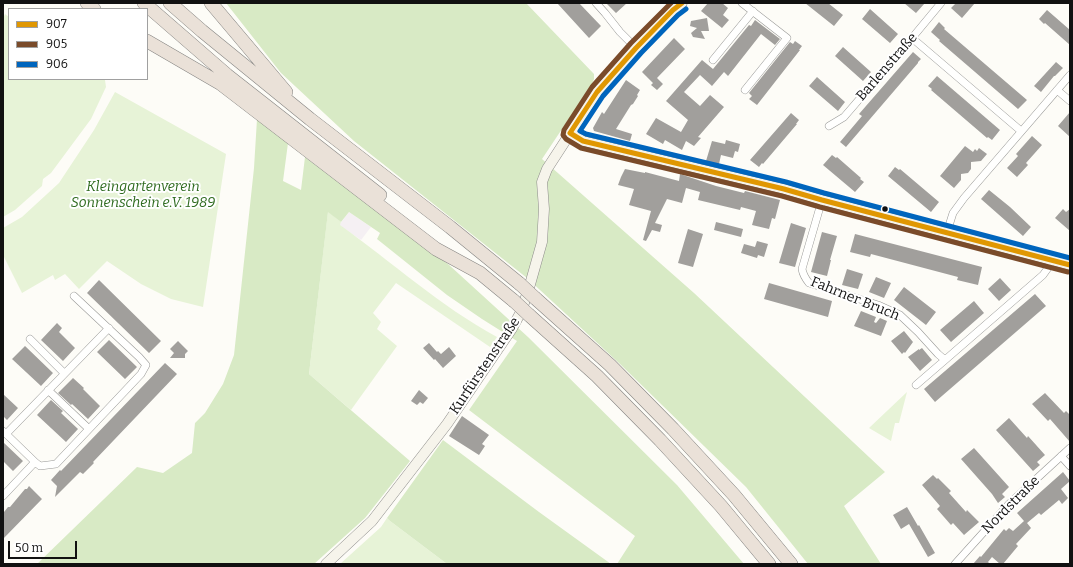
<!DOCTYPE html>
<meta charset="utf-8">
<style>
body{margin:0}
#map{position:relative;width:1073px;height:567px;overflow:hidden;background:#fdfcf7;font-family:Bitter,serif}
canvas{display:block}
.frame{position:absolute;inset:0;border:4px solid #111;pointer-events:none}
.legend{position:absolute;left:8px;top:8px;width:140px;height:72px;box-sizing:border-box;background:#fff;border:1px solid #a0a0a0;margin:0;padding:5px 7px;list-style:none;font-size:12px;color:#111}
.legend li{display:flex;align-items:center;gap:8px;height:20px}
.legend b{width:20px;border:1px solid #a0a0a0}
.scale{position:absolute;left:8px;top:541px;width:69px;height:18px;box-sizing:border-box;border:2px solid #111;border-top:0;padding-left:5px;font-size:12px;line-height:14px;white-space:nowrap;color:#111;-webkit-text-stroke:3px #fff;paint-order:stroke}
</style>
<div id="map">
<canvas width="1073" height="567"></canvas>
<div class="frame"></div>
<ul class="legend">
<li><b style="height:5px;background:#e09702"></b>907</li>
<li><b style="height:5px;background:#7a4b2a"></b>905</li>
<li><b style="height:5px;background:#0065bd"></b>906</li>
</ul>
<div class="scale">50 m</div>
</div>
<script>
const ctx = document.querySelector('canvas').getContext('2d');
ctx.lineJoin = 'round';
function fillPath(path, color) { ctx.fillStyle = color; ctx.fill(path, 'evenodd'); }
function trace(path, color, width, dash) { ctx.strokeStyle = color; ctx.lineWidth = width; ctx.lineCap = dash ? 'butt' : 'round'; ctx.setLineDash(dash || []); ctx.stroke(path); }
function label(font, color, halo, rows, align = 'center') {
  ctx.font = font + ' Bitter,serif'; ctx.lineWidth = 4; ctx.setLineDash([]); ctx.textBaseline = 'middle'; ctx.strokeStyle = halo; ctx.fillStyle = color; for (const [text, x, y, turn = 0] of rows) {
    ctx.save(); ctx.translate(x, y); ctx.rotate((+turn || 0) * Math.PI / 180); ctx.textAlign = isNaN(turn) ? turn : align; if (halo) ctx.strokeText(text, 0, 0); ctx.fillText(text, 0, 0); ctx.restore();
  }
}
fillPath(new Path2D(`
 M349,212L371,227L361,240L339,225Z`), '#f5f0f3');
fillPath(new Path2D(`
 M5,14L9,17V79H104L105,80L106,87L91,119L51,173L43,179L42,186L15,210L3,217V19Z
 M115,92L226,154L203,307L171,299L141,284L107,261L79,289L65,274L55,280L53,275L22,293L3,255V228L22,217L59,183L94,130Z
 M328,211L341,222L340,225C392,262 440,306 497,337L490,347L396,283L373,313L381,322L377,329L397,346L351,410L309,374Z
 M907,392L899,423H895L891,441L869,428Z
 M387,518L390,521L447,564H340L381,527Z`), '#e7f3d7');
fillPath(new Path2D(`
 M226,3H526L594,74V79L592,84L542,159L694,293L885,472L844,506L881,564H808L746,487L620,364L527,278L354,141L281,73Z
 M257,119L288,143L283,181L301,190L305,157L448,264L528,337L677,485L744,564H617L635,536L469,410L517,341L482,319L447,295L377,239L380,233L349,212L341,222L328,212L309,374L410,461L365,518L314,564H37L137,467L163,473L192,453L195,423L205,413L223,384L234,355L254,168Z
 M443,440L539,512L611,564H447L390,521L387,518Z`), '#d8eac5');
fillPath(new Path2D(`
 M557,3H579L601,26L589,38Z
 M606,3H627L616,13Z
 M708,3H722L728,8L723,15L729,20L722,28L701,11Z
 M805,3H828L843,15L834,26Z
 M904,3H925L916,13Z
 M956,3H975L962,18L951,8Z
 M870,9L898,34L890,43L862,19Z
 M1047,10L1070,30V45L1045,23L1044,24L1039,19Z
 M707,18L709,31H701L705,39L693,37L691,33L697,28L690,26L691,21Z
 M755,20L780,39L775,45L761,34L728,76L724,72L712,86L700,75L684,92L700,106L710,95L724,107L698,137L701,138L694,146L686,141L682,150L665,140L663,144L646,134L656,118L681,132L688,120L666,101L702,60L713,69L749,25L751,26Z
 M939,22L945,28L944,29L1027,100L1018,109L939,41L940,40L931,32Z
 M674,38L685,49L657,78L663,84L657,90L651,85L655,81L653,83L642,72Z
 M795,41L802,46L799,50H800L757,105L749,99L752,96L749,93L790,42L793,44Z
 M843,47L871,72L863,81L835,56Z
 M913,52L921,59L918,62V63L846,147L840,142L862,116L859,114Z
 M1056,62L1063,68L1055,76H1054L1041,92L1034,86Z
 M937,76L1000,130L992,140L988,137L987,138L931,90L932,89L928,86Z
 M817,77L845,102L838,111L809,86Z
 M626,80L640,90L637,95L638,96L633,104L631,105L616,129L632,134L630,141L594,131L593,128L602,112L604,114Z
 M1070,112V137L1058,126Z
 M791,113L799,120L796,124H797L763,164L762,163L759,167L750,160Z
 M1032,136L1042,145L1026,163L1028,165L1017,177L1007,168L1018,156L1016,154Z
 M726,140L740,144L738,152L735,151L733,158L721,155L719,164L706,161L712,141L725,144Z
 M965,146L973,152L975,149L977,151L979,148L987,154L981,161L971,162V169L968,173L961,174V180L954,188L940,176Z
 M832,155L836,158L837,157L861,178L860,179L864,182L855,192L823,165Z
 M895,167L899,170L900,169L939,202L931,212L888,176Z
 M625,169L645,173V172L679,181L680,174L716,186L744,193L745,191L780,200L775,219L772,218L769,229L752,225L756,211L741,207L740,210L698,200L700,192L686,188L682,203L667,199L655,223L662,225L660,232L652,230L646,241L643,240L651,211L629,205L634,189L618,185L621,177Z
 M989,190L1010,207L1031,227L1023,236L981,199Z
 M1063,209L1066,212L1070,209V231L1055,218Z
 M716,222L743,229L741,237L714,230Z
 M791,223L806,228L795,267L779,263Z
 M688,229L703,234L693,267L678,263Z
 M822,232L837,236L830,260H831L827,276L811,272Z
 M855,234L982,267L978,285L957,280L958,277L871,254L870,257L850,252Z
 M757,241L768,244L764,257L758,255L757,258L741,253L744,244L755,247Z
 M847,269L863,274L858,289L842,285Z
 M876,277L891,283L884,298L869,292Z
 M1000,278L1011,290L999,301L988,289Z
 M99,280L161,341L149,353L87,293Z
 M769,283L832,301L828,317L764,299Z
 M904,287L936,312L926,325L894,300Z
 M1035,294L1046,306L935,402L924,389Z
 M974,301L984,313L951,342L940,330Z
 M861,311L876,317L874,322L876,323L880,318L887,321L881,336L854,326Z
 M57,323L62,328L59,332L75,348L63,361L41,340Z
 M904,331L913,342L905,353L904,352L902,354L891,341Z
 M109,340L137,367L125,379L97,352Z
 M178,341L188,351L185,354V358H170L174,353L170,349Z
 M429,343L437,352L438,351L441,354L449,347L456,356L443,368L435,359L434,360L423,348Z
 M25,346L53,373L41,386L12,359Z
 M922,348L932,360L920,371L908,357L919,349V350Z
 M165,363L177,374L93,462L94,463L83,474L80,472L55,497L57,486L51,480L60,470L61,471Z
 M73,378L84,388L83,389L100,406L88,419L72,404L71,405L58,393Z
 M419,390L428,398L423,404L420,402L417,405L411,401Z
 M1045,393L1064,413L1066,411L1070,415V442L1050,419L1048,421L1032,404Z
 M3,394L18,408L7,420L3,416Z
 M51,400L63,411L61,413L78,429L66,442L37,415Z
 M462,416L489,435L482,444L485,446L479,455L449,436Z
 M1009,418L1027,438L1028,436L1045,455L1037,462L1040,465L1033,471L996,430Z
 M3,442L23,461L13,471L3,461Z
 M974,448L1009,487L1002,494L1005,497L998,503L992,494L961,459Z
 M1063,472L1070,481L1061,489L1068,498L1062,504L1059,500L1041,515L1039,513L1027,523L1031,528L1016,544L1018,546L1003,564H1000L992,557L988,562L990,564H973L980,556L981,557L1004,529L1006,531L1009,528L1013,531L1024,521L1017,513Z
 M933,475L937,479L938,478L951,491L949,493L966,512L967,510L979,522L964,535L953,523L951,525L937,509L940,506L922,485Z
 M29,486L42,499L3,539L4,512L8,507H10L25,489H27Z
 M907,507L918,526L919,525L935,553L928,557L909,524L901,529L893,515Z`), '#a19f9c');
const street = new Path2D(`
 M596,3L605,13L620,32L636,48
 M742,3L787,38L745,90
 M912,38L1021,131
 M713,60L753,11
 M1057,90L1070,101
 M829,126L844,117L912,38L941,3
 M822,200L802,269C803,275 805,278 809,283L878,305L900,315L918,332L938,354L945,360L1043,275L1048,268L1051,260
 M947,232L953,213L964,198L1070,75
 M30,339L64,373
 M916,385L945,360
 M48,390L89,429
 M6,434L109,328
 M1061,456L1070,466
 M35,462L40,466L56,464L141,374L146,365L139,357L74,296
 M3,496L35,462L3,431
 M955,564L1009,504L1070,448`);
const secondary = new Path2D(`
 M570,133L583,141L784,189L822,200L1070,265
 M326,564L372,521L447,424L511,330L521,312L529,288L542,242L544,209L542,182L547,169L597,92L636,48L673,10L682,3`);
const highway = new Path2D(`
 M87,3L94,9
 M144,3L227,75L380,195
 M170,3L202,31L310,119L450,227L520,284
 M211,3L286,92
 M147,41L221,84L436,249L480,273L514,301
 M535,298L610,365L673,429L734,495L791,564
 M529,315L597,376L660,440L721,506L769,564`);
trace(street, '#979795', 8);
trace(secondary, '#8e8d8b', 11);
trace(highway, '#858482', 14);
trace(street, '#fffffe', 7);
trace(secondary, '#f6f4eb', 10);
trace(highway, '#eae1d8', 13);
const highwayBridge = new Path2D(`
 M520,284L535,298
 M514,301L529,315`);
trace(highwayBridge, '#858482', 14, []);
trace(highwayBridge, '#eae1d8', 13);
trace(new Path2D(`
 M570,133L583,141L784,189L822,200L1070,265
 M570,133L597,92L636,48L673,10L682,3`), '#e09702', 5);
trace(new Path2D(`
 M671,3L631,43L592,87L564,130L563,135L566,139L581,148L782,196L820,207L1068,272`), '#7a4b2a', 5);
trace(new Path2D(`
 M686,9L678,15L641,53L603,96L580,131L586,134L786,182L824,193L1070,258`), '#0065bd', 5);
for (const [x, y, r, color] of [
 [885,209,3.5,"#111"]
]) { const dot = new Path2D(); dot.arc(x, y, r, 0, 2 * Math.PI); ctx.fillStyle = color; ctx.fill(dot); trace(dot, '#fff', 1.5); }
label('14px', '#111', '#fff', [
 ["Barlenstraße",887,67,-49],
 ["Fahrner Bruch",855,299,22],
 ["Kurfürstenstraße",485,366,-56],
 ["Nordstraße",1011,505,-45]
]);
label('italic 14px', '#2f6b1f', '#fff', [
 ["Kleingartenverein",143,187],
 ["Sonnenschein e.V. 1989",143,203]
]);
</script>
